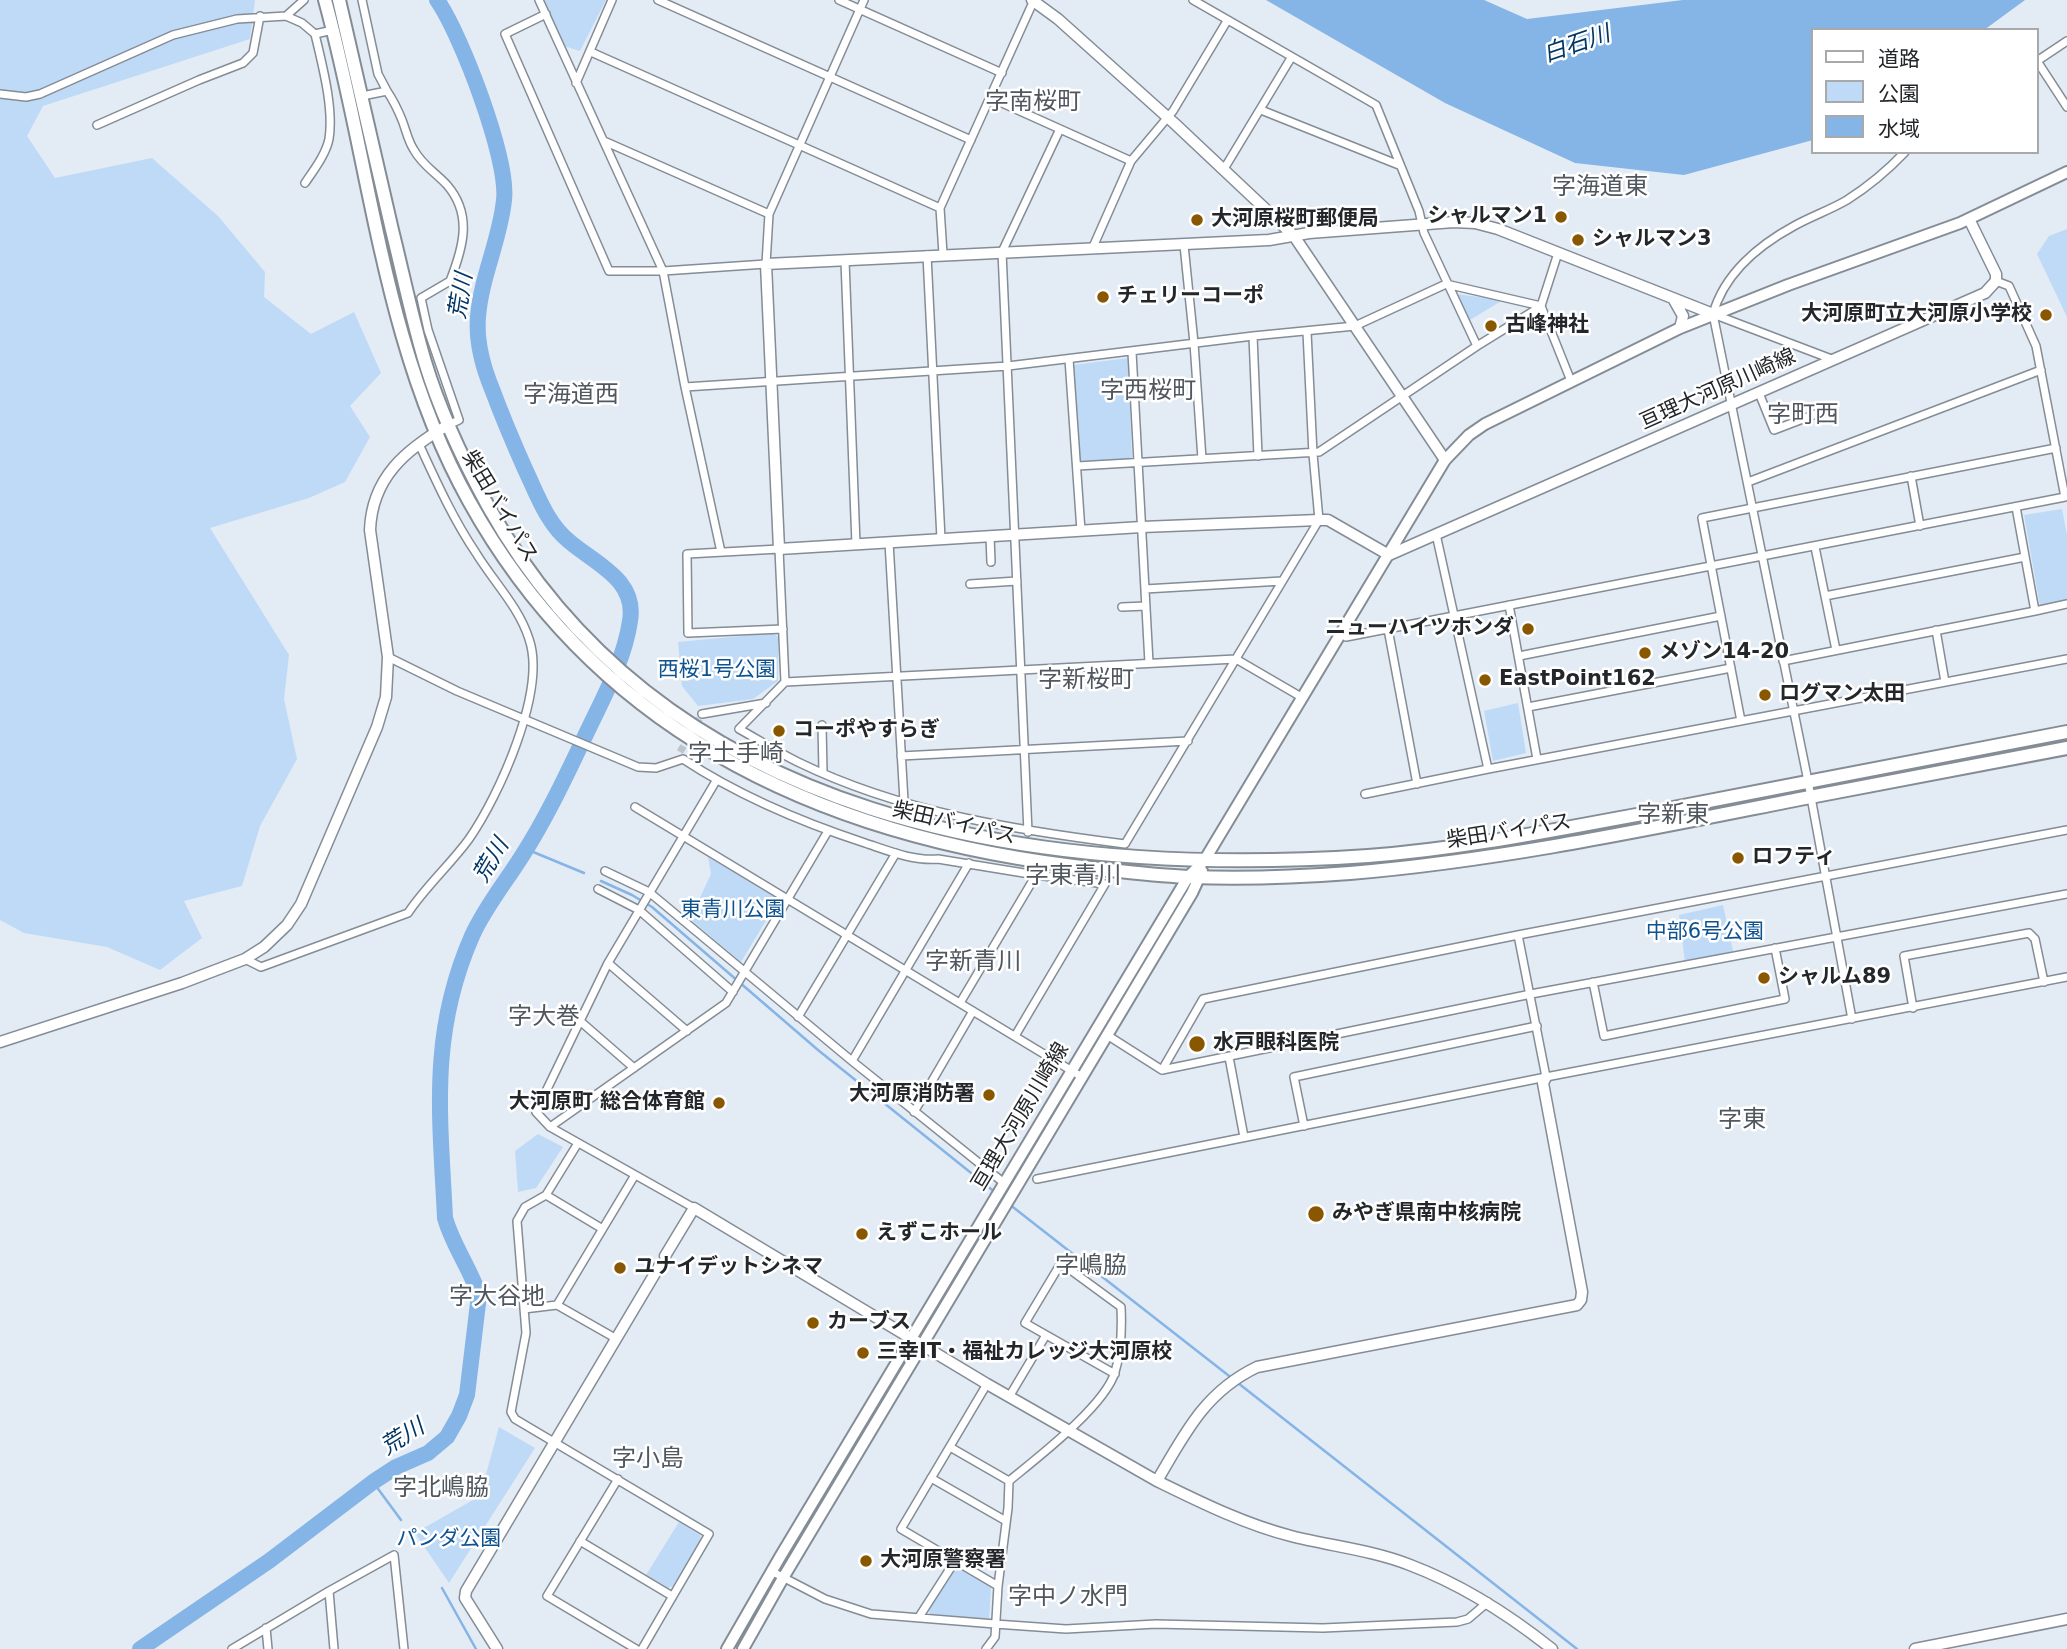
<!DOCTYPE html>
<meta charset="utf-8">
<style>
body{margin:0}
#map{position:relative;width:2067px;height:1649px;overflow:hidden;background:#e3ebf5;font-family:"DejaVu Sans","Noto Sans JP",sans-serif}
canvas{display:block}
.legend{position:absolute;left:1811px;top:28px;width:228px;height:126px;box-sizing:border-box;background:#fff;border:2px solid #a7a9aa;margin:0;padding:9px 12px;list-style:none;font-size:21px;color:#24272a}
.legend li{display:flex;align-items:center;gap:14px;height:35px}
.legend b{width:35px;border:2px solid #a7a9aa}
</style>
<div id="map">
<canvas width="2067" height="1649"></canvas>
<ul class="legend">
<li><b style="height:9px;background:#fff"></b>道路</li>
<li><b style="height:19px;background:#bfdaf7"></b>公園</li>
<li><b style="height:19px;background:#85b4e7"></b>水域</li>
</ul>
</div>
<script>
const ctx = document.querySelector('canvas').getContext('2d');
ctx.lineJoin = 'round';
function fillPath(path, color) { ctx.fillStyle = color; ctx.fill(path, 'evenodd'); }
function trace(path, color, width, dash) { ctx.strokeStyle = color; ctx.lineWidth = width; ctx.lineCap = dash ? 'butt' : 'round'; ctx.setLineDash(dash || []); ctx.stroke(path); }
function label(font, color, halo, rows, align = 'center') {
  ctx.font = font + ' "DejaVu Sans","Noto Sans JP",sans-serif'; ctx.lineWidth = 5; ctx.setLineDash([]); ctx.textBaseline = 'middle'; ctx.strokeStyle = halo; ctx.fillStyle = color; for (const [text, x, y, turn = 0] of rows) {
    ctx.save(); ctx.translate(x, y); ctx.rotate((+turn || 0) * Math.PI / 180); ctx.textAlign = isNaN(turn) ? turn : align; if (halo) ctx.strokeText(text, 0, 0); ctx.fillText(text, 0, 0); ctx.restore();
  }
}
fillPath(new Path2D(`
 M0,0H255L250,39L43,106L27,136L55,178L152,158L218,216L265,272L264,297L311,334L354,312L381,373L350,406L370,437L345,482L309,498L210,528L289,655L284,699L297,759L260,826L242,886L184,901L202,938L160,970L107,947L24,933L0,920Z
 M541,0H606L580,51L561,45Z
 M2067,229V317L2037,254L2049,236Z
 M1456,294L1503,300L1470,320Z
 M1128,358L1132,459L1078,461L1073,365Z
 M2062,509L2067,535V599L2040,606L2024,515Z
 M773,633L778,637V681L753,699L698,706L682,686L678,642Z
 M1518,703L1526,753L1493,761L1484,711Z
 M708,857L779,899L741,962L690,919L711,874Z
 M1723,905L1733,951L1685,962L1679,915Z
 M538,1134L563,1147L536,1188L518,1192L515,1151Z
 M499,1427L535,1448L449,1583L415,1533L480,1496Z
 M679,1522L700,1535L701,1539L673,1586L668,1588L646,1575Z
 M957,1568L991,1587L989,1620L932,1615L928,1611L952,1570Z`), '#bfdaf7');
fillPath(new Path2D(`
 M1266,0H1484L1527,19L1683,0H2025L1984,30H1813V140L1684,175L1575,163L1445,103Z`), '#85b4e7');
trace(new Path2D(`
 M526,849L584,873
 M601,881L632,895L652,907L818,1050L996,1193
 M1009,1204L1233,1379
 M1238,1383L1577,1649
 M373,1482L401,1520
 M442,1588L476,1649`), '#85b4e7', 2.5);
trace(new Path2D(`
 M140,1649L269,1561L373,1482L396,1467L428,1453L447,1437L459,1416L467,1395L479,1295C470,1268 453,1246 445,1218C440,1115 429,1034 472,936C485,907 505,883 522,856C547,817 567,774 587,732C604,696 624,661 630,621C637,580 596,564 570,542C547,524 537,494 525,469C513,442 502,416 492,389C483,367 476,341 478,317C481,277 500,240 504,200C509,160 461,34 437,0`), '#85b4e7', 16);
trace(new Path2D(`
 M680,752L702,714`), '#bdc4cc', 7, [7, 3.5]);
const street = new Path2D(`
 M362,0L378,74L387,91
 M539,0L663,271L685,387L721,552
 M658,0L971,140
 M839,0L1002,73
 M1193,0L1376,105L1419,211L1424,233L1477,346
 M546,14L505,34L609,271H663L766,264L769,214L864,0
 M286,16L304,0
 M591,52L940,208
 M2037,61L2067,107
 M2037,61L2067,41
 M576,83L612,0
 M0,94L26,97L40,94L173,35L237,19L286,16L302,23L315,34L333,30
 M362,96L387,91C393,100 398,110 402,120C406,130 408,141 414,150C422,165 436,173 447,185C473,215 463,248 450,281L421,298L428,330L459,420L448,425
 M991,98L1131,161
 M1261,110L1399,165
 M97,125L199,80L243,63L253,53L260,16
 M604,141L769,214
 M1224,169L1291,58
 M305,183C314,170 326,154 329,139C334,108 322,64 315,34
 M1184,245L1194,343L1202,459
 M1093,247L1131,161L1173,111L1227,21
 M1558,253L1541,306L1571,381
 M943,254L940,208L1034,0
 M927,255L941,539
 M845,261L856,544
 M1713,314L1834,360
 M1253,336L1258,456
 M1132,352L1149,663
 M1069,359L1081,531
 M685,387L1008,366L1253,336L1355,326L1446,284L1541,306
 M1759,393L1774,430L1821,412
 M1077,466L1319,452L1477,346L1540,307
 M1911,476L1920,526
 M1748,482L2041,370
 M1436,534L1488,769
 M990,536L991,562
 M889,542L904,801
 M1815,547L1836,650
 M970,584L1017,581
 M1145,589L1282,581
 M1825,596L2025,557
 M1509,605L1537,759
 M1122,607L1146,606
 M2035,611L2067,604
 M783,629L688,633L687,554L779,549L785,682
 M1388,629L1417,784
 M1936,630L1945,682
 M1341,634L1346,637L2065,497L2036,346L2009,286L1996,281
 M1519,656L1721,616
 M388,657L457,691L638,767L656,768L683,759C739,796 801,822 865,843C889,851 913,861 938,859L1036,875L1105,884L1015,1036
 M1783,661L2035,611L2016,507
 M1303,698L1236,659L785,682L739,729C759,740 779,753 800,763C901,812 1015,830 1125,844L1319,520L1313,454L1307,332
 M1528,707L1731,668
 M702,714L766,703
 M1741,721L1702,518L2056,448
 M822,725L823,772
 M901,756L1188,741
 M1365,794L1488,769L2067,659
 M635,807L1082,1077
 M1028,832L1002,252L1060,129
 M605,871L649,892L852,1061L1004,1183
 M598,889L639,910L733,992
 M1518,935L1546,1077
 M245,959L261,967L408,913C426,886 450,865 469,839C499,796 547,690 529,639C519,607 493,581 476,553C453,519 436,481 419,444
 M608,963L687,1031
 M1593,982L1604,1036L1785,999L1775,948
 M960,1003L1036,875
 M1913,1008L1904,956L2029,933L2035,939L2044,982
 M798,1017L896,853
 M1852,1019L1808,781L1713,314C1724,274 1759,245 1794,226C1812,216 1830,210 1847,200C1869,186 1887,171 1905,152
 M580,1021L634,1068
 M1107,1035L1162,1070L1531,994L2067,894
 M1229,1057L1244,1137
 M852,1061L969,863
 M1162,1070L1203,999L1518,935L2067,830
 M914,1112L973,1011
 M1304,1126L1294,1077L1537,1026
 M550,1127L726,1003L828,831
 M578,1143L546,1195L525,1207L517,1221L526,1333L511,1412L515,1419L709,1534L642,1649
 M1037,1179L1546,1077L2067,977
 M546,1195L601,1228
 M694,1208L550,1127L536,1112L608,963L716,781
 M557,1305L635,1175
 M524,1309L557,1305L615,1338
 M987,1384L901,1529L998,1586
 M1009,1397L1046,1335
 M950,1447L1009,1481
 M931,1478L1006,1521
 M618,1479L547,1596L636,1649
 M580,1541L672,1596
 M771,1571L825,1599L871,1614L995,1624L1066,1629L1156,1624L1323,1628L1457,1622L1468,1619L1488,1602
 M919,1617L955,1561
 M266,1628L268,1649
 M232,1649L329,1591
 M334,1649L329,1591L394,1555L404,1649
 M986,1649L995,1637L998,1586L1008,1508L1009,1481C1037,1458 1105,1406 1115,1372C1121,1353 1122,1328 1121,1307L1061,1263L1025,1323L1115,1374`);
const secondary = new Path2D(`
 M1032,0L1058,19L1174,123L1294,236L1445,460
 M1674,300L1683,316L1680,328
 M1713,314L1498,229L1475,223L1454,222L1309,233L1269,240L766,264L779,549L1142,527L1319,520H1328L1389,555L1985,293L1996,281V274L1969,219
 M0,1042L182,983L245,959L264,947L287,925L301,904L377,727L386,697L388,657L370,530C372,478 405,450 448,425
 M665,1256L694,1208L987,1384L1157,1481C1185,1433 1205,1392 1257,1367L1577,1305L1581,1300L1582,1292L1543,1083L1546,1077
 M1157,1481C1200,1502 1244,1524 1291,1536C1330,1546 1372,1550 1410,1565C1463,1585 1508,1614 1552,1649
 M497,1649L465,1598L466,1591L660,1265
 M1915,1649L2067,1619`);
const primary = new Path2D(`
 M727,1649L780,1557L1188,877L1204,861L1445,460L1469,435L1485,424L1680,328L1788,285L1960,223L2067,172
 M743,1649L783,1578L1192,893L1202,871`);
const highway = new Path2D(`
 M325,0C371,167 383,347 469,501C602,741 838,842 1100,869C1130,872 1161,876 1191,877C1243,879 1298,877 1350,873C1505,860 1658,827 1810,797C1895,780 1981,765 2067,748
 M339,0C357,77 374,154 392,230C403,274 412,319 425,362C440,412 463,460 488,506C666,824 1037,878 1368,856C1462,849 1554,830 1647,813C1787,786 1927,758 2067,732`);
trace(street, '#848c95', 10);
trace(secondary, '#848c95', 13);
trace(primary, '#848c95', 14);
trace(highway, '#848c95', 16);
trace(street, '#fff', 7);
trace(secondary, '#fff', 10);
trace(primary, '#fff', 10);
trace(highway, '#fff', 12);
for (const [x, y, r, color] of [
 [1561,217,7,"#895700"],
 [1197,220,7,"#895700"],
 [1578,240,7,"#895700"],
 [1103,297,7,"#895700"],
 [2046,315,7,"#895700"],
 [1491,326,7,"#895700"],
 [1528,629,7,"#895700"],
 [1645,653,7,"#895700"],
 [1485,680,7,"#895700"],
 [1765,695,7,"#895700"],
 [779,731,7,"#895700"],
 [1738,858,7,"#895700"],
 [1764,978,7,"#895700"],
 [1197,1044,9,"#895700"],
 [989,1095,7,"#895700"],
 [719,1103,7,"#895700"],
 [1316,1214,9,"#895700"],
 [862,1234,7,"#895700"],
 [620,1268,7,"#895700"],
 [813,1323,7,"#895700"],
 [863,1353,7,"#895700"],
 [866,1561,7,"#895700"]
]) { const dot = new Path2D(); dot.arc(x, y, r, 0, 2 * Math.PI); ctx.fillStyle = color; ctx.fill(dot); trace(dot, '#fff', 2.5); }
label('bold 21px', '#24272a', '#fff', [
 ["シャルマン1",1547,217,"right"],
 ["大河原桜町郵便局",1211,220],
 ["シャルマン3",1592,240],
 ["チェリーコーポ",1117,297],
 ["大河原町立大河原小学校",2032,315,"right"],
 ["古峰神社",1505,326],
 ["ニューハイツホンダ",1514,629,"right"],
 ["メゾン14-20",1659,653],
 ["EastPoint162",1499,680],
 ["ログマン太田",1779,695],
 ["コーポやすらぎ",793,731],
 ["ロフティ",1752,858],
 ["シャルム89",1778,978],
 ["水戸眼科医院",1213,1044],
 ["大河原消防署",975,1095,"right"],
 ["大河原町 総合体育館",705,1103,"right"],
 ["みやぎ県南中核病院",1332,1214],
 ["えずこホール",876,1234],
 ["ユナイデットシネマ",634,1268],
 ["カーブス",827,1323],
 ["三幸IT・福祉カレッジ大河原校",877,1353],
 ["大河原警察署",880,1561]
], 'left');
label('21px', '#24272a', '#fff', [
 ["亘理大河原川崎線",1718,390,-24],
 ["柴田バイパス",499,507,59],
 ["柴田バイパス",954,824,13],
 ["柴田バイパス",1509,832,-9],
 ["亘理大河原川崎線",1021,1117,-59]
]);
label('21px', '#0e5290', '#fff', [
 ["西桜1号公園",717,671],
 ["東青川公園",733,911],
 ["中部6号公園",1705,933],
 ["パンダ公園",449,1540]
]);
label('italic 23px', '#023765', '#fff', [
 ["白石川",1577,45,-19],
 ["荒川",462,296,-81],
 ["荒川",492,861,-59],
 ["荒川",403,1438,-32]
]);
label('24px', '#50575f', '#fff', [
 ["字南桜町",1033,103],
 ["字海道東",1600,188],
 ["字西桜町",1148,392],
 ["字海道西",571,396],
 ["字町西",1803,416],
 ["字新桜町",1086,681],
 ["字土手崎",736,755],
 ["字新東",1673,816],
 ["字東青川",1073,877],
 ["字新青川",973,963],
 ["字大巻",544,1018],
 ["字東",1742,1121],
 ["字嶋脇",1091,1267],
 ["字大谷地",497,1298],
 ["字小島",648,1460],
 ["字北嶋脇",441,1489],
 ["字中ノ水門",1068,1598]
]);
</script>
